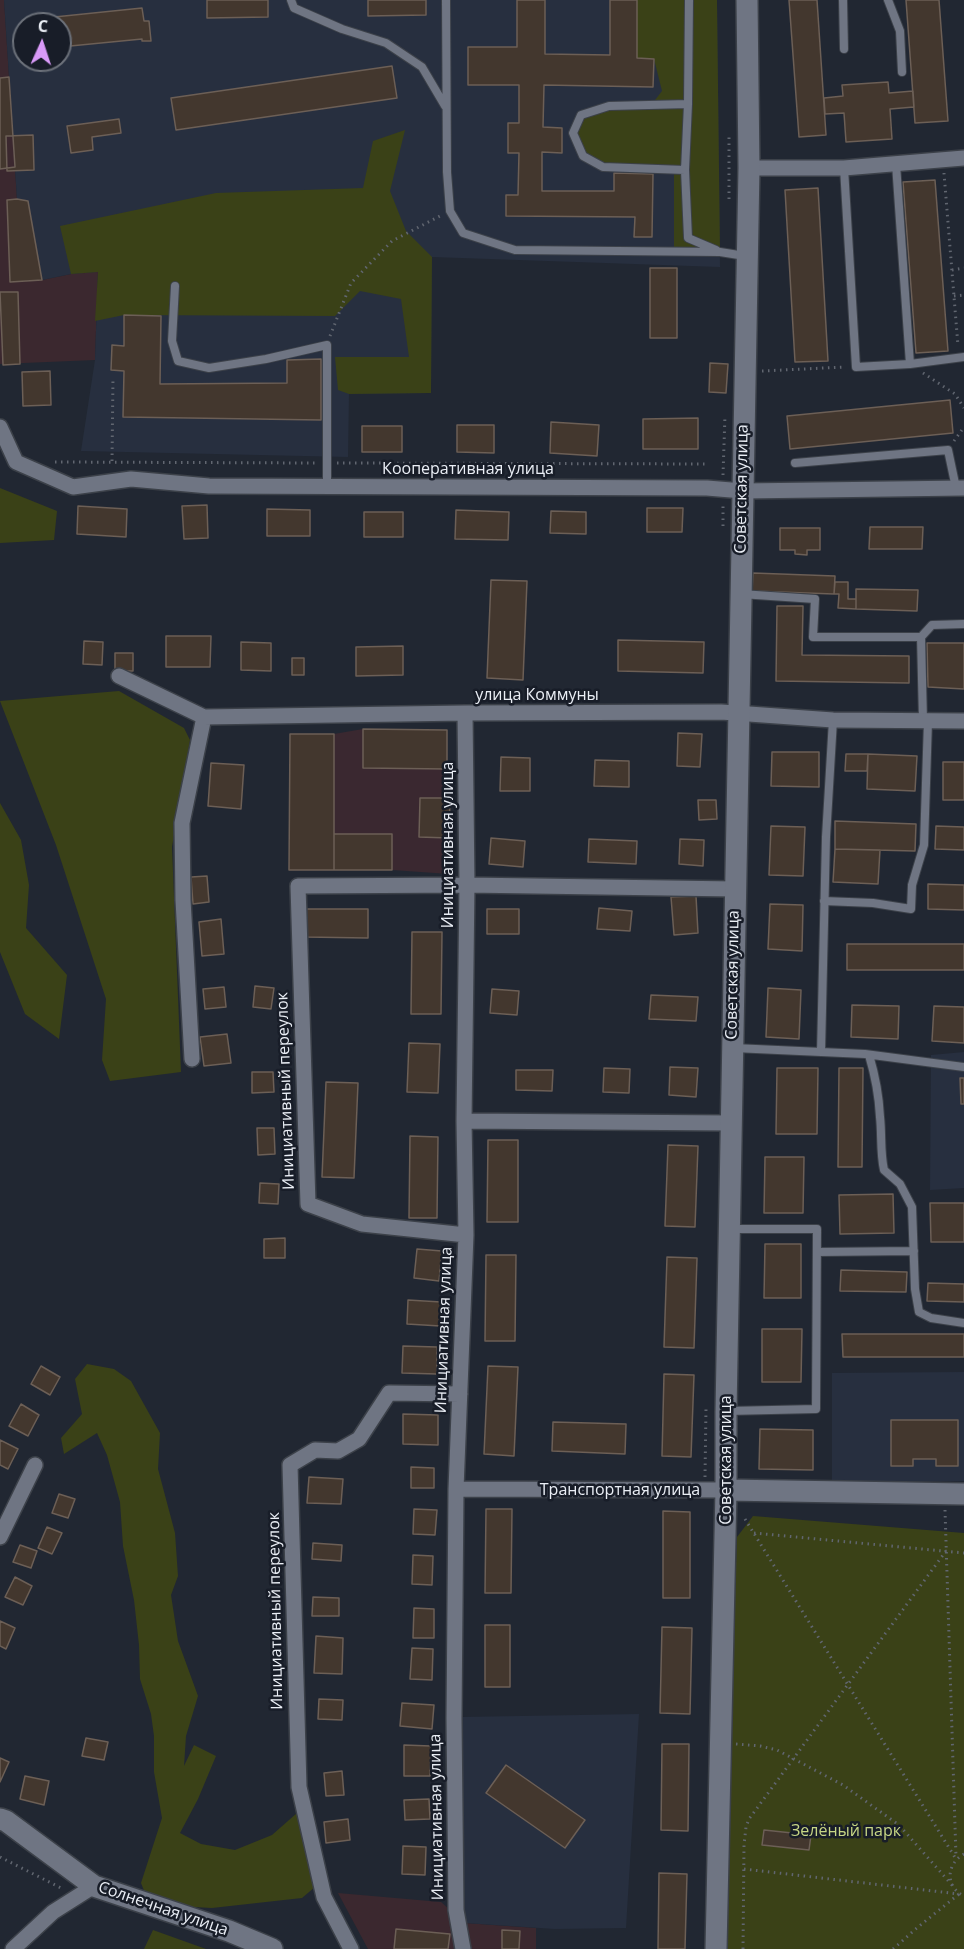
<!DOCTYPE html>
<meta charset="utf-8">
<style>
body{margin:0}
#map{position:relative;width:964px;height:1949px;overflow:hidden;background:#212732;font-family:"Open Sans",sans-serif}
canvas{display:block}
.north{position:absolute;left:12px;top:12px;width:60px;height:60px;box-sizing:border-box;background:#181d28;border:2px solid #6c717a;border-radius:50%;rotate:3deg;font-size:16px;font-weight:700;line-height:24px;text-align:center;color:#eaeef5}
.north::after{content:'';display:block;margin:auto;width:21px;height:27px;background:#d99af8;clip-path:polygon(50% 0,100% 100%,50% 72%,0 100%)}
</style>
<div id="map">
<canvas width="964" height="1949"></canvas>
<div class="north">С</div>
</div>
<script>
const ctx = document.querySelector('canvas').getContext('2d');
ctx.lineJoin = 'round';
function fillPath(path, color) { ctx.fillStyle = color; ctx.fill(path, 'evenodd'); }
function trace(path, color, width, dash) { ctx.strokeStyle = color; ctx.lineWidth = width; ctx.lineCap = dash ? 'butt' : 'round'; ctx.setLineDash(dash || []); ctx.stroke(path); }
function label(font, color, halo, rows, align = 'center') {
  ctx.font = font + ' "Open Sans",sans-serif'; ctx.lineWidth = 5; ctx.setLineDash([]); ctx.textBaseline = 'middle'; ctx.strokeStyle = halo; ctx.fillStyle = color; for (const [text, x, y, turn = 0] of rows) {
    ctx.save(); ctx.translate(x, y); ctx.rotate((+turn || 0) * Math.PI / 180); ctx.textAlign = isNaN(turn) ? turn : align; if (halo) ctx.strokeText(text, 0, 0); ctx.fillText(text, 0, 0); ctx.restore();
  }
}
fillPath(new Path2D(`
 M363,729L447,730V769L450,798L449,874L392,870H289L290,734H334Z`), '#3a2830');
fillPath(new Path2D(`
 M0,0H4L17,199L7,200L10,281L42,280L71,274L98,271L95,360L0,364Z
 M338,1893L441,1902L465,1923L536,1928V1949H368Z`), '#3b282f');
fillPath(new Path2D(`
 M4,0H717L720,267L432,257L431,393L349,394L348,457L81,451L95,360L98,272L71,274L42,280L28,201L17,199ZM24,24H60V60H24Z
 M964,1052V1188L930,1190L931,1055Z
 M964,1372V1481H832V1373Z
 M639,1714L626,1928L555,1929L465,1923L461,1717Z`), '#272f3f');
fillPath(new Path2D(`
 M637,0H717L720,252H674V169L603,167L583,156L573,133L581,115L609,106L652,104L662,91L654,59L637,58Z
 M405,130L390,191L406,231L432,257L431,393L349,394L338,390L335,357H409L401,299L360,291L335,316L124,315L95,321L98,272L71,274L60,226L216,193L363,188L373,141Z
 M0,488L57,511L54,540L0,543Z
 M119,691L184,728L190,740L172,847L181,1072L110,1081L102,1060L106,999L56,845L0,701Z
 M0,803L21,840L29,885L26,928L67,975L59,1039L25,1014L0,952Z
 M87,1364L114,1369L131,1381L160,1433L158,1469L175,1533L178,1576L171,1595L178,1641L198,1696L186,1736L184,1766L194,1745L216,1756L198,1799L180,1833L201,1844L235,1850L272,1835L297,1813L302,1823L315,1887L302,1898L212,1908L175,1906L145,1893L141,1883L162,1818L154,1772V1736L151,1714L140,1679L139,1645L134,1600L123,1546L120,1502L107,1455L97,1433L64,1454L61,1438L82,1414L75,1379Z
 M753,1516L964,1533V1949H727L728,1778L737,1537Z
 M153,1930L206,1949H144Z`), '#3a4117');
const building = new Path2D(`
 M207,0H268V17L207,18Z
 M368,0H426V15L368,16Z
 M517,0H545V54L610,55V0H637V58L654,59L653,87L544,85L543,127L562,128V153L542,152V191H614V173L653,174L652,237H634L635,217L506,216V195H518L519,153H508V123H519V85H468V47H517Z
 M789,0H817L826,135L799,137Z
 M906,0H939L948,121L915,123Z
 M142,8L144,21H149L151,41H142V39L60,47V24H35V19Z
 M392,66L397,98L176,130L171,98Z
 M9,77L15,167L0,169V78Z
 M888,82L889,93L913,91L914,107L890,109L892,139L846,142L844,113L825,114L824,98L843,96L842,85Z
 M119,119L121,133L92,137L93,150L71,153L67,126Z
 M33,135L34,170L7,171L6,136Z
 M935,180L948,351L916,353L903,182Z
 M818,188L828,361L795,362L785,190Z
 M17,199L28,201L42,280L10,282L7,200Z
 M650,268H677V338H650Z
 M0,292H18L20,364L3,365Z
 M124,315L161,316L160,384L287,383V360L321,359V420L123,417L124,371L111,370L112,345L124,346Z
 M710,363L728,364L726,393L709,392Z
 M50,371L51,405L23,406L22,372Z
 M950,400L953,433L790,449L787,416Z
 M698,418V449H643V419Z
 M551,422L599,425L597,456L550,453Z
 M457,425H494V453L457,452Z
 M362,426H402V452H362Z
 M207,505L208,538L184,539L182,506Z
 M78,506L127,509L126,537L77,534Z
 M647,508H683L682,532H647Z
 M267,509L310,510V536H267Z
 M456,510L509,512L508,540L455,539Z
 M551,511L586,512V534L550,533Z
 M364,512H403V537H364Z
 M870,527H923L922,549H869Z
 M780,528H820V550H807V555L795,554V550H780Z
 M753,573L835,576L834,594L752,591Z
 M491,580L527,581L523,680L487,678Z
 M835,582H848V599H856V609L838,608L839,594H834Z
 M856,589L918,590L917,611L856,609Z
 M777,606H803L802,655L909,656V683L776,681Z
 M166,636H211L210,667H166Z
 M618,640L704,642L703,673L618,671Z
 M84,641L103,642L102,665L83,664Z
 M241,642L271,643V671L241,670Z
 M927,643H964V689L928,687Z
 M403,646V675L356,676V647Z
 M115,653H133V671H115Z
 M292,658H304V675H292Z
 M363,729L447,730V769L363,768Z
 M678,733L702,734L700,767L677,766Z
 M290,734H334V870H289Z
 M772,752H819V787L771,786Z
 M846,754H868L867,771H845Z
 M868,754L917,756L915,791L867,789Z
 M501,757L530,758V791H500Z
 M595,760L629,761V787L594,786Z
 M943,762H964V800H943Z
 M211,763L244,765L241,809L208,806Z
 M420,798H450L449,838L419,837Z
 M698,800H716L717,819L699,820Z
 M835,821L916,824L915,851L835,849Z
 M771,826L805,827L803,876L769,875Z
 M936,826L964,827V850L935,849Z
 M334,834H392V870H334Z
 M491,838L525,841L523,867L489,864Z
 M589,839L637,841L636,864L588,862Z
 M680,839L704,840L703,866L679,864Z
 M835,849L880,850L878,884L833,882Z
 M207,876L209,902L193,904L191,877Z
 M928,884L964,885V910L928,909Z
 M696,896L698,933L674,935L671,897Z
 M770,904L803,905L802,951L768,949Z
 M599,908L632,911L630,931L597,929Z
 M305,909H368V938L305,937Z
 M487,909H519V934H487Z
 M221,919L224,954L202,956L199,922Z
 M412,932H442L441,1014H411Z
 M847,944H964V970H847Z
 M255,986L274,988L271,1009L253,1007Z
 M224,987L226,1007L205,1009L203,989Z
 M768,988L801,990L799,1039L766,1037Z
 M492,989L519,991L517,1015L490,1013Z
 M651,995L698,997L696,1021L649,1019Z
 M852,1005L899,1006L898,1039L851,1037Z
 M934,1006L964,1007V1043L932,1041Z
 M227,1034L231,1063L204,1066L200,1037Z
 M409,1043L440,1044L438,1093L407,1092Z
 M670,1067L698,1068L696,1097L669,1095Z
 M604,1068L630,1069L629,1093L603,1092Z
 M777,1068H818L817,1134H776Z
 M839,1068H863L862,1167H838Z
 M516,1070H553L552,1091L516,1090Z
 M252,1072H273L274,1092L252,1093Z
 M960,1078H964V1104H961Z
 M326,1082L358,1083L354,1178L322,1177Z
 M257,1128H274L275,1154L258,1155Z
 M410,1136L438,1137L437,1218H409Z
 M488,1140H518V1222H487Z
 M668,1145L698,1146L695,1227L665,1226Z
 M765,1157H804L803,1213H764Z
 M260,1183L279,1184L278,1204L259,1203Z
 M893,1194L894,1233L840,1234L839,1195Z
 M930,1203H964V1242H931Z
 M285,1238V1258H264V1239Z
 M765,1244H801V1298H764Z
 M417,1249L442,1251L439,1281L414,1278Z
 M486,1255H516L515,1341H485Z
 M667,1257L697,1258L694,1348L664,1347Z
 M841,1270L907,1272L906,1292L840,1291Z
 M928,1283L964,1284V1302L927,1301Z
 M408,1300L441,1302L440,1326L407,1324Z
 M762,1329H802L801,1382H762Z
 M842,1334H964V1357H843Z
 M403,1346L437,1347V1374L402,1373Z
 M41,1366L60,1377L50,1395L31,1384Z
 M488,1366L518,1367L514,1456L484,1454Z
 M664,1374L694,1375L691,1457L662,1456Z
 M21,1404L39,1415L28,1436L9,1426Z
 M403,1414L438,1415V1445L403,1444Z
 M891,1420H958V1466H936V1459H913V1466H891Z
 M553,1422L626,1424L625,1454L552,1451Z
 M760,1429L813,1430V1470L759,1469Z
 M0,1440L18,1449L8,1469L0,1465Z
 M411,1467L434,1468V1488H411Z
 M309,1477L343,1479L341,1504L307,1503Z
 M59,1494L75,1499L68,1518L52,1513Z
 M414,1509L437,1510L435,1535L413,1534Z
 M486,1509H512L511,1593H485Z
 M663,1511L690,1512V1598H663Z
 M47,1527L62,1533L52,1554L38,1548Z
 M313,1543L342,1545L341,1561L312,1559Z
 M20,1545L37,1551L31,1568L13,1562Z
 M413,1555L433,1556L432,1585L412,1584Z
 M15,1577L32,1586L23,1605L5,1597Z
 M313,1597L339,1598V1616H312Z
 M414,1608L434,1609V1638H413Z
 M0,1621L15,1628L6,1649L0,1646Z
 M485,1625H510V1687H485Z
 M662,1627L692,1628L690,1714L660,1713Z
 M316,1636L343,1638L342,1674L314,1673Z
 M412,1648L433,1649L432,1680L410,1679Z
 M319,1699L343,1700L342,1720L318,1719Z
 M402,1703L434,1705L432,1729L400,1726Z
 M86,1738L108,1742L104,1760L82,1756Z
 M662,1744H689L688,1831L661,1830Z
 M404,1745L431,1746L430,1776H404Z
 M0,1758L9,1762L0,1782Z
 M506,1765L585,1820L565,1848L486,1793Z
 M342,1771L344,1795L326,1796L324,1773Z
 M25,1776L49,1781L44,1805L20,1799Z
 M429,1799L430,1819L405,1820L404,1800Z
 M348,1819L350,1840L326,1843L324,1822Z
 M764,1830L811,1835L809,1850L762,1845Z
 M403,1846L426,1847L425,1875L402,1874Z
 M659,1873L687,1874L685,1949H658Z
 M396,1929L450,1934L448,1949H394Z
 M502,1930L520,1931L519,1949H502Z`);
fillPath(building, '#43372e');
trace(building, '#6c5f56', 1.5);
const lane = new Path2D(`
 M291,0L294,8L342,29L386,43L422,67L445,106
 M446,0L447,172L450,211L463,233L515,250L720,252L745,256
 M843,0L844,49
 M888,0L900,31L902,72
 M688,104L689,0
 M896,164L910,364
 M844,168L856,367L910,364L964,357
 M685,170L688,104L609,106L581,115L573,133L583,156L603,167L685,170L688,238L716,250
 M175,286L172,341L178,361L209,368L266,359L327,345V486
 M795,463L948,450L956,488
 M741,594L815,599L813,637H921
 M923,721L921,637L932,625L964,624
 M824,901L873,903L911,909L912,885L924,845L928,721
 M734,1048L865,1054L964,1067
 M821,1052L826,837L833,720
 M869,1055C875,1075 879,1096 880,1117C882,1135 880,1152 884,1170L900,1184L912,1207L915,1289L919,1312L931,1318L964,1323
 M817,1252L914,1251
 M727,1411L816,1409L817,1229H732`);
const street = new Path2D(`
 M749,168H844L964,158
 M0,427L16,462L73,487L131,479L209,486L707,488L743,491L964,488
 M119,676L204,717L465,713L721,712L833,720L964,721
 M192,1059L183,900L182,823L204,717
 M464,1121L731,1123
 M466,1235L362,1224L308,1204L298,886L467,885L735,889
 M456,1489L726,1490
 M0,1537L35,1465
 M13,1949L53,1912L94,1886
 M351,1949L324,1897L299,1787L290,1465L315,1450L338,1451L359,1439L389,1393L460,1394
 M463,1949L456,1910L454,1718L456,1489L466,1235L464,1121L467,885L465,713`);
const secondary = new Path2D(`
 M726,1490L964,1494
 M0,1819L6,1821L94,1886L229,1931L272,1949
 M716,1949L726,1490V1411L749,168L747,0`);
trace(lane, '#3c4149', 10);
trace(street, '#3c4149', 18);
trace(secondary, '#3c4149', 24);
trace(new Path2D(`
 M944,173L958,346
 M729,199V133
 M952,270L964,268
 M954,296L964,295
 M330,336L351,283L392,241L440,216
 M762,371L845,367
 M923,373L955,394L964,408
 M954,441L964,427
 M112,461L113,377
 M55,462L315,463
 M337,463L707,464
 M723,475L725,415
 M723,526V502
 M705,1477L706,1408
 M945,1510L956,1857
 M745,1519L956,1859
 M754,1533L964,1553
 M736,1744L760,1746L777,1750L843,1785L899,1825L952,1885
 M964,1854C946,1864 945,1887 964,1896
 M0,1857L63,1889
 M744,1869L959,1894
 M743,1949L744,1845L746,1827L749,1819L946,1551
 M893,1949L918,1927L959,1894`), '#616670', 3, [1.5, 4.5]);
trace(lane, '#6f7583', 8);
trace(street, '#6f7583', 15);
trace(secondary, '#6f7583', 21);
label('16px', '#eaeef5', '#181d28', [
 ["Кооперативная улица",468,469],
 ["Советская улица",742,489,-89],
 ["улица Коммуны",537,695],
 ["Инициативная улица",448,845,-90],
 ["Советская улица",733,975,-89],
 ["Инициативный переулок",286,1091,-92],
 ["Инициативная улица",444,1330,-88],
 ["Советская улица",726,1460,-90],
 ["Транспортная улица",620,1490],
 ["Инициативный переулок",276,1611,-91],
 ["Инициативная улица",437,1817,-91],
 ["Солнечная улица",163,1909,19]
]);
label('16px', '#c7d685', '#181d28', [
 ["Зелёный парк",846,1831]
]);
</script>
